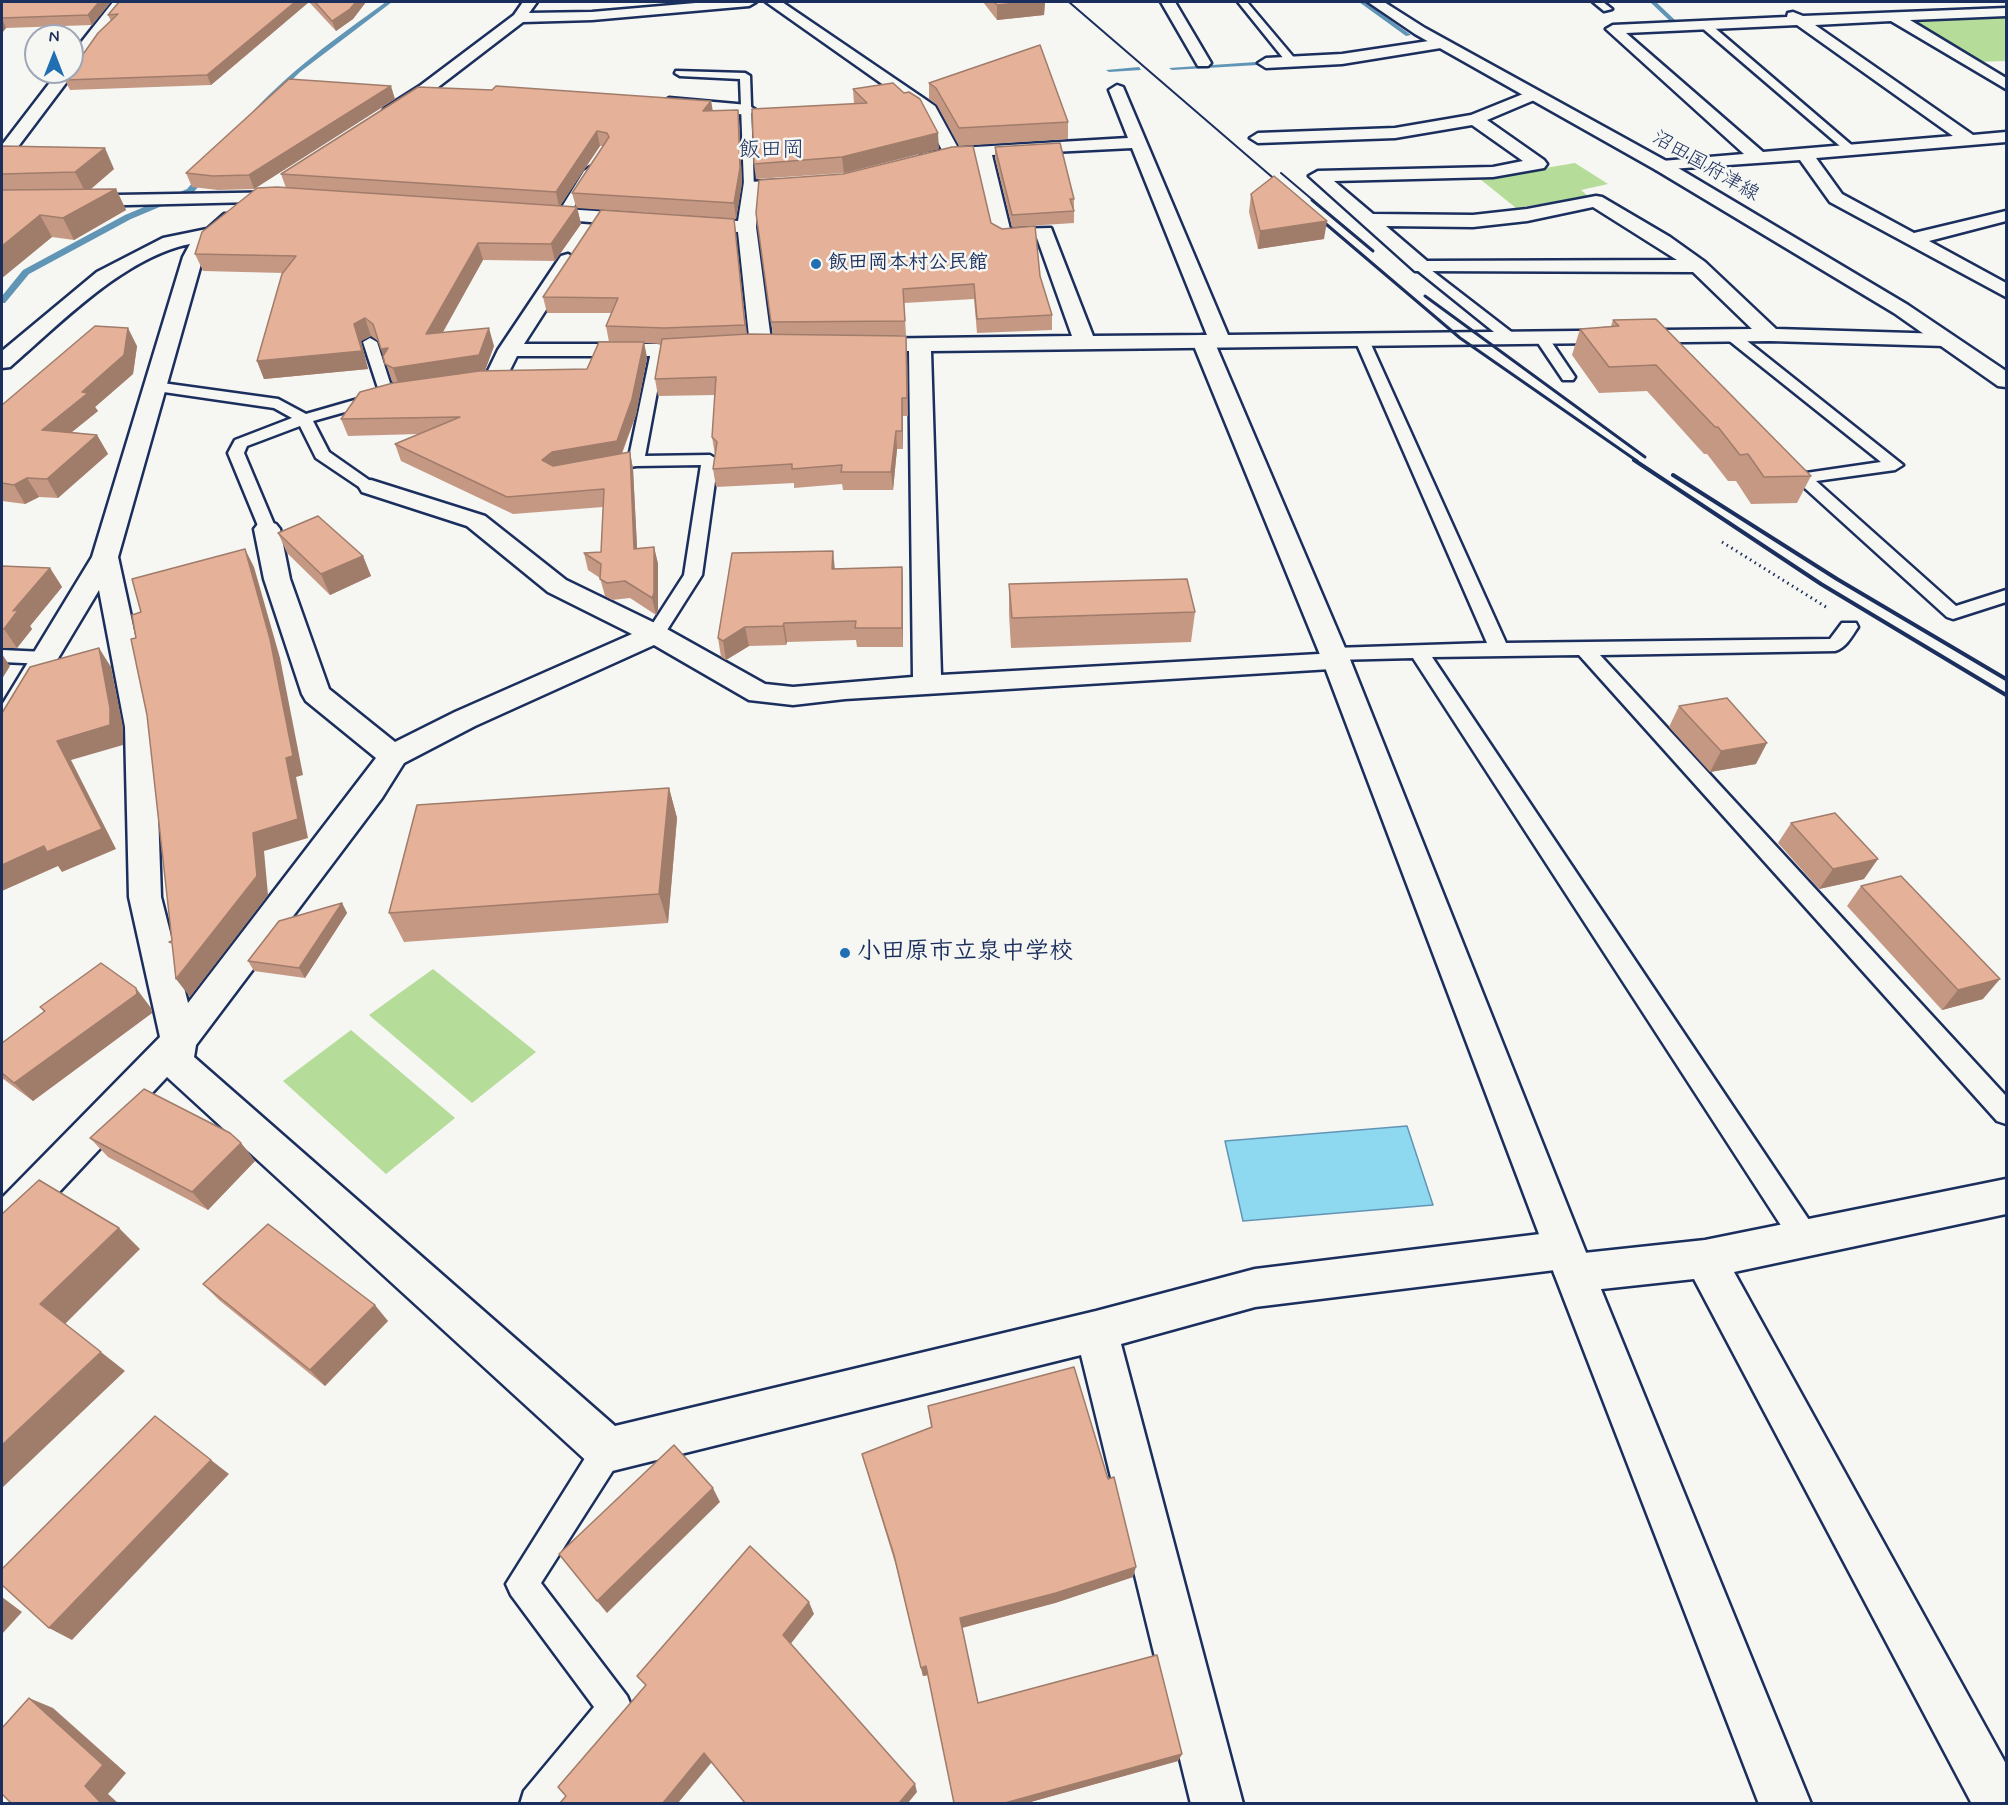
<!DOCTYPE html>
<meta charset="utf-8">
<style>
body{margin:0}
#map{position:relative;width:2008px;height:1805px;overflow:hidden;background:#f6f6f2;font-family:Mynerve,sans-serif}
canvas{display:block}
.frame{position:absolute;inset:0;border:3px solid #1b2f5e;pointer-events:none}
.north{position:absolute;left:24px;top:24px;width:60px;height:60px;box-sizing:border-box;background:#f6f6f2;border:2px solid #9ea6b7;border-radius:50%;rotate:0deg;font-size:16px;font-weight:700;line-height:24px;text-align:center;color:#1b2f5e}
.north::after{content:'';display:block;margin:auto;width:21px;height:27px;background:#1f6fb2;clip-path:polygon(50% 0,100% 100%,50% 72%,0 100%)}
</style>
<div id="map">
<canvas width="2008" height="1805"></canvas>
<div class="frame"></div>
<div class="north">N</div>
</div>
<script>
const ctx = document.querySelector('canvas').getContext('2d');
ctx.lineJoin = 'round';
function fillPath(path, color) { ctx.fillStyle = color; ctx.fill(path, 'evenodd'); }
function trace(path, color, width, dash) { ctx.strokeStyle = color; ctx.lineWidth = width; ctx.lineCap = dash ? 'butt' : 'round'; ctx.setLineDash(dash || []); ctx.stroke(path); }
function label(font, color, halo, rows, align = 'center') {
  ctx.font = font + ' Mynerve,"Klee One",sans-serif'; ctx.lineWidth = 5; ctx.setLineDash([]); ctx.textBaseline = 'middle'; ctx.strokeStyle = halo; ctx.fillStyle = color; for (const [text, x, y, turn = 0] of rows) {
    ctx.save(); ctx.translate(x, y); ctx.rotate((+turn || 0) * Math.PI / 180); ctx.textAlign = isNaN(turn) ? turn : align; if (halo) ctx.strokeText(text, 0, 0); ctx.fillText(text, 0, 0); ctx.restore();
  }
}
fillPath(new Path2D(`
 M2006,14V61L1975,62L1902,17Z
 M1575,163L1608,184L1581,190L1588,196L1516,208L1480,179Z
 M433,969L536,1052L472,1103L369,1015Z
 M351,1030L455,1118L386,1174L283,1081Z`), '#b5dc98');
const water = new Path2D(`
 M1407,1126L1433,1205L1243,1221L1225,1141Z`);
fillPath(water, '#8fd9f0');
trace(water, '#6195b6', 1.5);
fillPath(new Path2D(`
 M386,2H392L300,72L251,120H247V118C288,72 337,37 386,2Z
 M1359,2H1365L1411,35L1406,36Z
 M1650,2H1656L1675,20V22H1671Z
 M1256,62L1258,65L1172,70L1169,68Z
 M1139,67L1141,70L1109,72L1106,70Z
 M202,172L209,174L193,193L131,219L29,274L5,303H2V296L23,270L125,215L187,189Z`), '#6195b6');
const service = new Path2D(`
 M1238,2H1247L1296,60V64H1288Z
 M1593,2H1603L1612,9L1604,11Z
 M1701,23H1709L1855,148V152H1847L1701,27Z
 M676,71L745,73L750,76L754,189L744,186L740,79L680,76L675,73Z
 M590,167L596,171L569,215L563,219L559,218L557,215L584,171Z
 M1422,263L1514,334L1516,337L1514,340H1504L1417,270L1415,267Z
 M1732,332L1737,333L1903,465L1895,470L1816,481L1956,606L2006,590V602L1953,619L1947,617L1797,481L1776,467L1774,464L1776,461L1782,459L1806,473L1881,462L1727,339L1725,336L1727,333Z
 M1541,333L1546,334L1575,377L1573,380H1563L1561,377L1534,337Z
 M1362,336L1369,340L1506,643L1830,639L1842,623H1856L1858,627C1852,636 1846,648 1835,651L1600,655L2006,1096V1124L1997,1121L1579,655L1432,657L1815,1229L1819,1238L1815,1247L1805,1250L1795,1247L1413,658L1334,660L1327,658L1325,654L1327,650L1334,648L1487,643L1355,340Z
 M370,338L377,342L390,383L399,388H411L414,391L411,394L397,398L378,388L363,342Z
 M681,345L688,349L686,352L664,354L645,456L710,455L718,460L702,575L662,638L655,640L646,634L684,575L701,465L636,466L603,472L595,467L597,464L629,457L652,347Z
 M155,382L278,399L306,414L379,393L384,395L387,398L384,401L313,421L329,452L379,487L371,492L365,491L316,458L300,426L247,446L244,453L276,529L273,533H261L228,453L235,440L292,418L274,408L150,390L147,387L150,384Z
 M2,650L45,652L52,654L55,658L52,662L45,664L2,662Z
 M608,1435L619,1439L623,1450L619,1461L541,1583L627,1696L632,1708L627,1720L560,1804H520L524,1791L594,1707L511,1595L506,1584L597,1439Z`);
const minor = new Path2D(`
 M113,2H127L77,67L72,69V54Z
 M523,2H537L529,13L592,12L707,2H756L749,6L592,20L523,22L433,91L397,114H385L383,111L385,108L421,85L514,15Z
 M766,2H782L935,106L958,148L1128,138L1109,90L1117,85L1123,87L1228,335L1752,329L1693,272L1415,271L1309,176L1318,171L1493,167L1523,161L1472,125L1395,138L1258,143L1250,138L1258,133L1395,128L1471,115L1533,90L1541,95L1539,98L1487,120L1544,160L1547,164L1544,168L1493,177L1334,181L1373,214L1473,215L1527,209L1596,196L1602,197L1670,237L1705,262L1776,329L1946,334L1953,336L1957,340L1953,344L1946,346L1770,341L931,351L941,675L1337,653L1347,656L1351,662L1347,668L845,699L793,705L749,700L654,645L475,726L404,763L382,798L196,1045L194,1057L615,1426L1096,1311L1255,1269L1565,1231L1579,1237L1584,1253L1705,1240L2006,1179V1214L1734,1272L2006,1764V1804H1972L1694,1279L1574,1292L1560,1286L1554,1273L1555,1270L1255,1307L1121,1344L1243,1804H1191L1081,1355L608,1472L592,1466L167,1077L16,1238L2,1243V1198L160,1037L129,897L125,727L99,590L12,735L2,738V705L92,557L183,257L190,244C124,257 60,324 10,367L2,368V351L97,272L163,238L207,229L224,214H238L240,218L206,249L203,257L118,557L155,727L161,897L188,1003L376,758L306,701L302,694L264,579L254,529L258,524L267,521L276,524L280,529L290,579L329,689L395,742L455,712L632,634L548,592L467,526L362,492L359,487L362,482L371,480L485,516L566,580L665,628L765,684L793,687L913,677L909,351H862L854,350L851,345L854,340L862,339L1072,336L1037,238L1002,241L992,235L975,156L923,161L920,157L923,153L942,150L922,112ZM1132,148L1207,335L1093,336L1051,228L1010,229L992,155ZM1593,207L1677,260L1427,261L1386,226L1473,227L1527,221Z
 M1161,2H1175L1211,63L1208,66H1198Z
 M2006,8V16L1910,20L2006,78V89L1891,21L1815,25L1973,135L2006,132V142L1816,158L1842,194L1914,233L2006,211V221L1929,241L2006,283V297L1830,202L1800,160L1656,170L1653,166L1656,162L1662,161L1744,154L1606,29L1613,25L1787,17L1788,13L1793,12L1803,16ZM1797,25L1953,136L1763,152L1626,33Z
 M1442,39L1450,44L1447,47L1342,64L1266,68L1258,63L1266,58L1342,54Z
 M72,69L74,72L72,75L8,160L2,161V145L58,72H72Z
 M669,98L748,105L756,110L748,115L663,106L661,103Z
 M803,180L812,185L809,189L759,191L756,227L771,340L801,341L804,346L801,351H753L750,346L738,232L689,229L680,223L689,217L738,221L744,182Z
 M291,192L297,193L300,197L297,201L2,208V197Z
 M534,207L641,214L650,220L641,226L527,217L525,213Z
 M568,254L578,260L524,344H657L665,345L668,350L665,355L657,356H517L503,384H487L484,379L498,350L561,256Z`);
const tertiary = new Path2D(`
 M1203,335L1211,336L1214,341L1351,662L1585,1250L1811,1804H1759L1545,1250L1323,662L1192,341L1195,336Z`);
const secondary = new Path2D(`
 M1368,2H1384L1425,28L1668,162L1908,305L2006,371V387L1998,386L1894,313L1656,170L1415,34Z`);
trace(service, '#1b2f5e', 5);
trace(minor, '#1b2f5e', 5);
trace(tertiary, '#1b2f5e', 5);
trace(secondary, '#1b2f5e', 5);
trace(new Path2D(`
 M1722,542L1826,607`), '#1b2f5e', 3, [1.5, 4]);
fillPath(service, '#f6f6f2');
fillPath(minor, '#f6f6f2');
fillPath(tertiary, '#f6f6f2');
fillPath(secondary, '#f6f6f2');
trace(new Path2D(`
 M1069,2L1286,189
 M1281,173L1314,201`), '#1b2f5e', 2);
trace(new Path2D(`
 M1312,200L1373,251
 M1313,213L1460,338L1637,461
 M1425,296L1645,457`), '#1b2f5e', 3);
trace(new Path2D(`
 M1634,460L1821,584L2006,695
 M1673,475L1837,579L2006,679`), '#1b2f5e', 4);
fillPath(new Path2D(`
 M2,2H111L92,25L6,28L2,33Z
 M119,2H309L211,85L70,90L65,80L111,21L108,15Z
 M309,2H366L353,19L336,31Z
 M983,2H1045L1044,15L997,20Z
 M929,83L1068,122V139L959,146L937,105L929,99Z
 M853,89L939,149L844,173L756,179L754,164L854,104Z
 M395,99L254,189L218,190L192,187L186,173Z
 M711,101L713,111L738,110L739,124L742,183L736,219L577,208L581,224L555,261L483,260L442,332L494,346L485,371L587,369L609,342L606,326L611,313H547L543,297L734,219L747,334L773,335L756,213L991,223L1040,276L1052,315V330L977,333L974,299L904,303L906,335L894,336L907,353L908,416H903V449H897L893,490H843L842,484L794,488V483L716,487L713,469L715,455L712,437L715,395L658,396L655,379L661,344L644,343L647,358L636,415L622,454L630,452L633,469L637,548L654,547L658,564V610L656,615L630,598L612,600L605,596L600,578L588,570L584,553L601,552L603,507L513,514L401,461L395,444L419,434L348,436L341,419L394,383L392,381L378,341L371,336L361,341L368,369L264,379L257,361L283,273L203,271L195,254L286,188L281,174ZM600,146H603L572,193L576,207L560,206Z
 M2,146L114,169L91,189H116L126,210L74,240L52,237L2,278Z
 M995,147L1074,199V223L1012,227L995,158Z
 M1251,194L1324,239L1258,249L1249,212Z
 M1613,320L1811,476L1797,503L1751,504L1736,481H1728L1707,454H1704L1647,391L1599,393L1572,355L1580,329L1611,326Z
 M137,346L133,374L95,407L98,411L72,432L97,435L108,454L58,498L39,497L25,504L2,501V405Z
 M278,533L363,556L371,576L330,595L287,553Z
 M2,566L50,568L62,587L30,626L32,629L17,648H2Z
 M902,567L903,585V647H857L856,640L787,642L786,645L749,646L726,660L721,657L718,638L835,569Z
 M1009,584L1195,612L1191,642L1011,648L1009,614Z
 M1679,706L1756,764L1710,772L1669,727Z
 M669,788L677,818L668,923L404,942L389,913Z
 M1791,823L1864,879L1819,889L1778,843Z
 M1861,886L1983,999L1942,1010L1847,906Z
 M342,903L347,913L305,978L254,971L248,961Z
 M40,1007L151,1008L152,1013L33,1101L2,1078V1043L44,1012Z
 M90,1138L241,1143L255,1161L208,1210L108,1157Z
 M203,1284L388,1321L325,1386L219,1300Z
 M928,1406L1133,1577L1055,1603L962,1628L978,1703L1182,1754L1178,1761L1027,1803L928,1675L923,1676L896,1566L865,1465L862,1454L931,1427Z`), '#c59884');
fillPath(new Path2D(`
 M99,2H111L92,25L88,15Z
 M295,2H309L211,85L207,75Z
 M356,2H366L353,19L336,31L332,21Z
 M1027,2H1045L1044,15L997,20V5Z
 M2,18L6,28L2,33Z
 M391,86L395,99L254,189L249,175Z
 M711,101L713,115L703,111Z
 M738,110L739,124L742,183L736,219L734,203Z
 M597,131L600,146L559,207L556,192Z
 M938,133L939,149L844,173L842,157Z
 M105,148L114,169L86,193L75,172Z
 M116,189L126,210L74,240L63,218Z
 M577,207L581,224L555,261L551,244Z
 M40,215L52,237L2,278V246Z
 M734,219L736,234L747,340L745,325Z
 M1327,221L1324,239L1258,249L1260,231Z
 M478,243L483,260L432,352L426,334Z
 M365,318L371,336L361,341L368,369L264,379L257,361L354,324Z
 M128,328L137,346L133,374L95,407L98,411L52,448L42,430L82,392Z
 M489,328L494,346L484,373L399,386L393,368Z
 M906,336L907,353L908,416L907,398Z
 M644,342L647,358L636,415L620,457L557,469L542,460Z
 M388,348L386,364L381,349Z
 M902,398L903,416V449L902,431Z
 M896,431L897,449L893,490L891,472Z
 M97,435L108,454L58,498L47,479Z
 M630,452L633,469L638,566L634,549Z
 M27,478L39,497L25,504L14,485Z
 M654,547L658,564V610L656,615L652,598Z
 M245,549L254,567L280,658L303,775L296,777L308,838L264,851L268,895L190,997L176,979L253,833Z
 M833,551L835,570L832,569Z
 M363,556L371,576L330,595L321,574Z
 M902,567L903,585V647L902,628Z
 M50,568L62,587L30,626L32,629L17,648L4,629L13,611Z
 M784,623L787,642L786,645L783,626Z
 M745,627L749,646L726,660L723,641Z
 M99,648L111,667L123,727V745L71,760L116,849L62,872L58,866L2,891V865Z
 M2,654L10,666L2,679Z
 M1767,743L1756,764L1710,772L1721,751Z
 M669,788L677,818L668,923L659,894Z
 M1878,859L1864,879L1819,889L1833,869Z
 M342,903L347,913L305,978L299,968Z
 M2000,979L1983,999L1942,1010L1958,990Z
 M136,988L151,1008L152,1013L33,1101L14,1083Z
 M241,1143L255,1161L208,1210L192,1192Z
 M119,1228L140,1249L65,1324L40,1304Z
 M375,1305L388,1321L325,1386L310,1370Z
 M101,1352L125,1371L2,1488V1445Z
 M211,1460L229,1474L72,1640L49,1628Z
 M713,1488L720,1502L607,1613L597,1601Z
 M1136,1567L1133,1577L1055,1603L961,1628L960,1618Z
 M2,1597L22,1612L2,1634Z
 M809,1602L814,1614L789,1646L783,1635Z
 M926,1666L928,1675L923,1676L921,1668Z
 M29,1698L53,1708L126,1773L108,1794L118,1803H101L85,1786Z
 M704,1753L712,1762L678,1803H663Z
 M1182,1754L1178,1761L1027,1803H1005Z
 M915,1784L917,1792L908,1803H899Z`), '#a07c6b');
const building = new Path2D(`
 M2,2H99L88,15L2,18Z
 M119,2H295L207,75L65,80L70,72H72V70L98,33L118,14L108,15Z
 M315,2H356L350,9L332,21Z
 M994,2H1027L997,5Z
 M1040,45L1068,122L959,128L936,88L929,83Z
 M289,79L391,86L249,175L213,176L186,173Z
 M893,83L904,93L909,92L920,99L938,133L842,157L754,164L752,109L867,103L853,89Z
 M496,86L711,101L703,111L738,110L740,168L734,203L572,193L609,137L607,133L597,131L556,192L281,174L418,87L492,90Z
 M1060,143L1074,199H1070L1074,211L1012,215L995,147Z
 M2,146L105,148L75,172L2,174Z
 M973,146L991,223L1002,229L1035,226L1040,276L1052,315L977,319L974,284L903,289L905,321L771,322L756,213L759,180L843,174L952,147Z
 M1274,176L1327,221L1260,231L1251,194Z
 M277,187L577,207L551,244L478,243L426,334L489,328L479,355L393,368L385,364L383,356L388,348L381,349L373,324L365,318L354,324L362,351L257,361L282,274L296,256L195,254L202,232L257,188Z
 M116,189L63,218L40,215L2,246V190Z
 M601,210L734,219L745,325L664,328L606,326L618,298L543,297Z
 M1656,319L1811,476L1764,477L1748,454L1740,455L1718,427H1715L1656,365L1609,367L1580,329L1619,326L1613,320Z
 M95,326L128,328L124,355L82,392L88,393L42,430L97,435L47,479L27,478L14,485L2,483V405Z
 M748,334L906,336L907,398H902V431H896L891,472H841L842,465L792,469V464L713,469L717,442L712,437L716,377L655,379L662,339Z
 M599,342H644L632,399L617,441L552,452L542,460L553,466L630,452L634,549L654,547V593L652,598L625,581L607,583L600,579L601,564L584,553L601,552L604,489L507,497L395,444L460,417L341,419L360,392L393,383L479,371L587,369Z
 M318,516L363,556L321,574L278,533Z
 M245,549L270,639L293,756L286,758L298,819L253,833L257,876L176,979L172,943L169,942L172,941L147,715L131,639L136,638L132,615L141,612L132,579Z
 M833,551L832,569L902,567V628H855L856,621L784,623L783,626L745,627L723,641L718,638L732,553Z
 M2,566L50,568L13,611L19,609L4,629H2Z
 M1187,579L1195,612L1012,618L1009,584Z
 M99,648L110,708V725L57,741L102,829L47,852L44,846L2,865V713L30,667Z
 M1727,698L1767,743L1721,751L1679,706Z
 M669,788L659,894L389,913L417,805Z
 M1835,813L1878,859L1833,869L1791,823Z
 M1901,876L2000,979L1958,990L1861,886Z
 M342,903L299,968L248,961L279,921Z
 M101,963L136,988L137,994L14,1083L2,1073V1043L45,1011L40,1007Z
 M144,1089L230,1133L241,1143L192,1192L90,1138Z
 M39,1180L119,1228L40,1304L101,1352L2,1445V1214Z
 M268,1224L375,1305L310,1370L203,1284Z
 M1074,1367L1108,1479L1114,1477L1136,1567L1056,1593L960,1618L978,1703L1157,1655L1182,1754L1005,1803H954L926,1666L921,1668L894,1555L862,1454L932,1427L928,1406Z
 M155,1416L211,1460L49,1628L2,1585V1569Z
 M674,1445L713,1488L597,1601L559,1554Z
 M750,1546L809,1602L783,1635L915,1784L899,1803H745L704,1753L663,1803H560L566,1796L558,1787L646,1685L637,1676Z
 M29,1698L103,1765L85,1786L101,1803H11L2,1794V1728Z`);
fillPath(building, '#e5b199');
trace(building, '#a07c6b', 1.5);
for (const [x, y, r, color] of [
 [816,264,6,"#1f6fb2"],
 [845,953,6,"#1f6fb2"]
]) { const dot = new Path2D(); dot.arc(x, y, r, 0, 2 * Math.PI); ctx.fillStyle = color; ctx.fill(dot); trace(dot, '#f6f6f2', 2); }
label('20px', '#1b2f5e', '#f6f6f2', [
 ["沼田国府津線",1705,167,30]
]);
label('bold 20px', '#1b2f5e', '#f6f6f2', [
 ["飯田岡本村公民館",828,264]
], 'left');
label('22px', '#1b2f5e', '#f6f6f2', [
 ["飯田岡",771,151]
]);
label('bold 24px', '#1b2f5e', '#f6f6f2', [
 ["小田原市立泉中学校",857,953]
], 'left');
</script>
